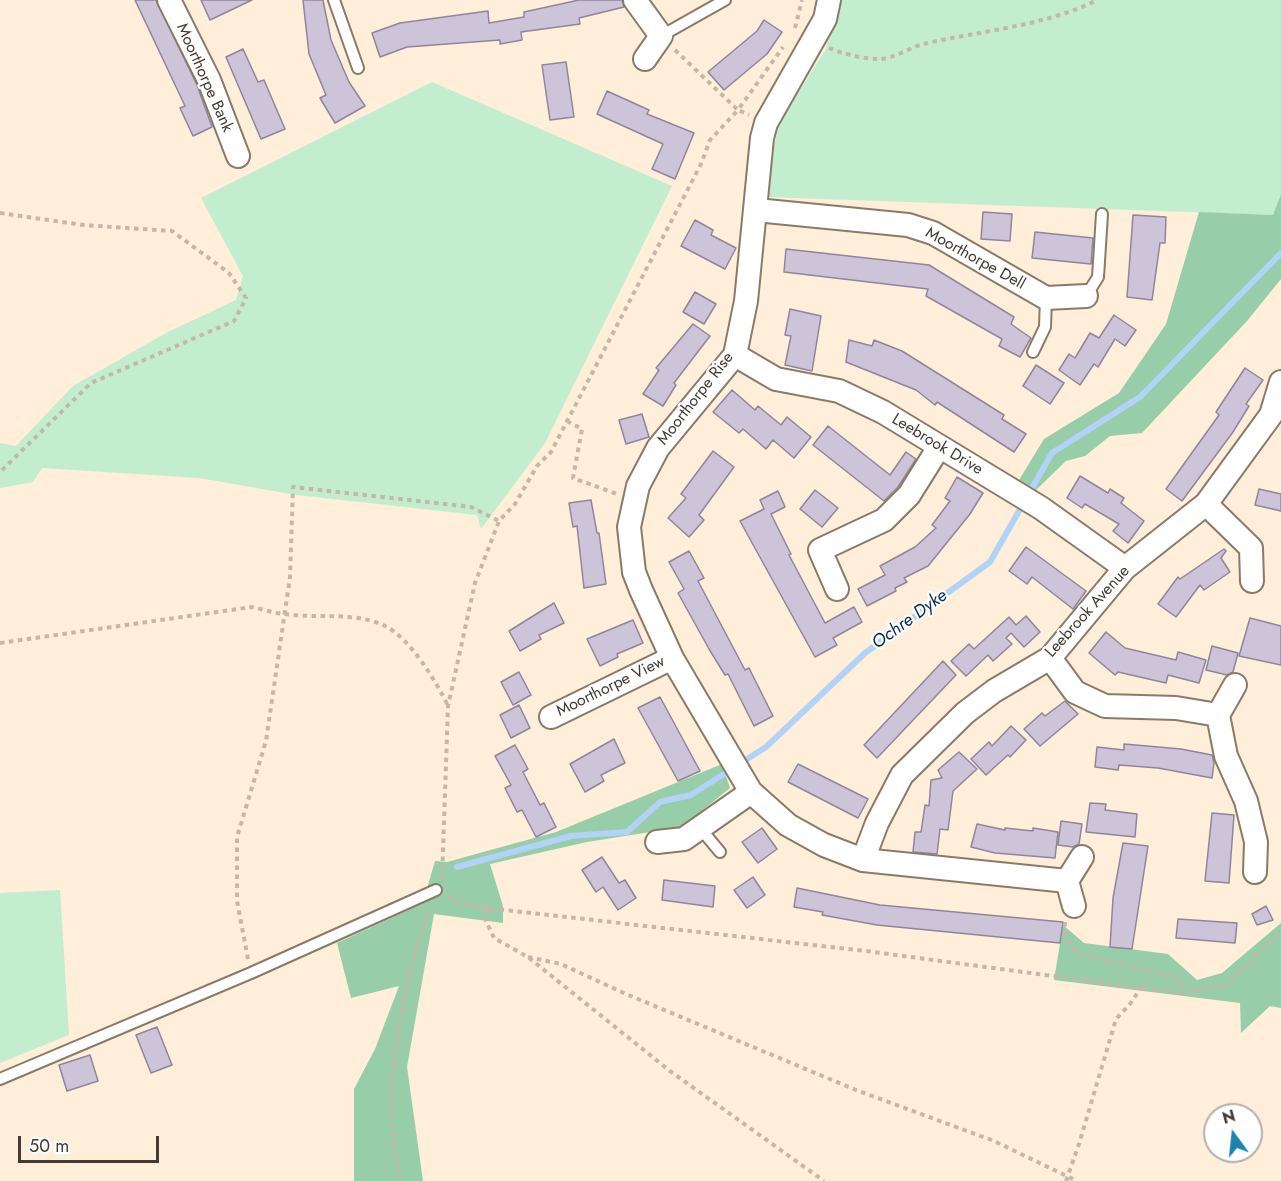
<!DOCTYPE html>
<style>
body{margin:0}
#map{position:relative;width:1281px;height:1181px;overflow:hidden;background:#feeeda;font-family:Jost,sans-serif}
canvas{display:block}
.north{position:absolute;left:1203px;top:1103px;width:60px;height:60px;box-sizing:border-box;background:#fefefe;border:2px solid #b3b0ad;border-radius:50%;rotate:345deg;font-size:16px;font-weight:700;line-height:24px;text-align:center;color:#423b33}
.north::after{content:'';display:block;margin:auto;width:21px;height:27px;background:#1a84ac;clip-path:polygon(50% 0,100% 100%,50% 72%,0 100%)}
.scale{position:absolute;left:18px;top:1136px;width:141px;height:27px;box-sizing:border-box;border:3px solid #423b33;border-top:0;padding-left:8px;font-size:18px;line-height:21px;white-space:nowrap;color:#423b33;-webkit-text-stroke:4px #fefefe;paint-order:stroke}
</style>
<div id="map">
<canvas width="1281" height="1181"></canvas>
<div class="north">N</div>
<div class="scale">50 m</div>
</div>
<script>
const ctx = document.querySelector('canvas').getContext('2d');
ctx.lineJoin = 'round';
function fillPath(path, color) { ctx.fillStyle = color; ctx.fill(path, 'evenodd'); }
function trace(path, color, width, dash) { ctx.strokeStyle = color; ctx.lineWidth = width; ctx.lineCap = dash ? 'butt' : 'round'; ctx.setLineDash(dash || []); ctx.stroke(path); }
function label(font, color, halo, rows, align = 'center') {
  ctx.font = font + ' Jost,sans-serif'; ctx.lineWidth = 4.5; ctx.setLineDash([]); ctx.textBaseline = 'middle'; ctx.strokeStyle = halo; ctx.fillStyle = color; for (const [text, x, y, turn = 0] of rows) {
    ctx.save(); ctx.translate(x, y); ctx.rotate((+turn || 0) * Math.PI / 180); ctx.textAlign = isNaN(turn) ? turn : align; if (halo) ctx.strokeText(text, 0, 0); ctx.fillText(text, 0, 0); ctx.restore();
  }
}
fillPath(new Path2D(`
 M834,0H1281V194L1273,215L766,197L778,125L826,49Z
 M432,82L672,186L545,443L481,529L477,515L297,495L199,478L42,468L33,482L0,488V443L16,446L73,386L166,333L236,300L243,276L201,198Z
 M60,890L69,1035L0,1063V893Z`), '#c2edcf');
fillPath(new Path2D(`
 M1281,194V279L1247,321L1142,433L1110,436L1085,456L1066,461L1036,490L1019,480L1044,439L1119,393L1166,324L1199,212L1273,215Z
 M722,764L730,788L682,827L587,842L490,864L503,906V923L434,914L407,1067L423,1181H354V1089L375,1049L399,986L351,998L337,943L428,901V885L435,861L447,862L556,832Z
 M1281,923V1008L1270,1006L1241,1033L1240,1003L1054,980L1063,925L1084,943L1168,954L1197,980L1222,973Z`), '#97cda9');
trace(new Path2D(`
 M457,867L571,836L627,832L660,802L691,795L766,747L865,653L990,562L1052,453L1140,397L1281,253`), '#b2d2f7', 6);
const building = new Path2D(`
 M135,0H156L197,85L212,127L193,136L180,108L185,106Z
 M201,0H252L210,20Z
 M303,0H323L331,40L349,82L365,106L335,123L320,98L326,95L309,54Z
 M579,0H622L624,7L579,18L580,24L521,32L522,40L500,44V40L407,47L380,57L372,33L400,23L488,11L489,23L524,17V12Z
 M764,20L782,32L767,54L724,90L708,72L757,31Z
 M243,49L258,82L264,80L285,129L261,139L226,57Z
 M566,62L574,117L550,120L542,65Z
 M607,91L649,110L647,114L694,133L675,179L652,169L663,144L597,114Z
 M983,212L1012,214L1010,241L981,239Z
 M1133,215L1166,217L1165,243H1160L1152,300L1127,297Z
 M695,220L713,230L711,235L736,248L725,269L681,246Z
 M1035,232L1093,238L1091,264L1032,258Z
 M786,249L929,265L1014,317L1011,324L1031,338L1020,357L999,346L1002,339L926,296L928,289L784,272Z
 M695,292L716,304L704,324L683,312Z
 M790,309L821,316L812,371L785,365L791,336L785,335Z
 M1114,315L1136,330L1125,346L1115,339L1098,367L1094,364L1080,385L1059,370L1069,354L1075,358L1090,333L1099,338Z
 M693,324L710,336L674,383L676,385L663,406L643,394L659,370L656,368Z
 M849,340L872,346L874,340L902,351L1004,415L1002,419L1026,434L1014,452L937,402L935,405L916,390L846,362Z
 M1036,365L1064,383L1050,404L1023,386Z
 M1245,368L1263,380L1246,404L1249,406L1233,432L1182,501L1166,489L1219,415L1216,412Z
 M732,390L755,410L758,406L781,425L787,417L811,437L794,458L773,440L766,449L743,429L739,433L713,412Z
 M642,414L649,437L626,444L619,420Z
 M828,426L890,475L906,452L916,459L898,487L884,501L813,445Z
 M713,451L734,467L699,515L704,520L689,537L668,518L686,498L681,494Z
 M1080,476L1108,493L1110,489L1124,498L1121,503L1144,521L1128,543L1113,531L1119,524L1085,504L1082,508L1067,498Z
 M957,477L983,493L970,514L928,566L904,578L907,582L895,588L896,591L867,606L858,589L885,575L880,566L915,547L936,528L932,525L950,501L945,498Z
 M1259,489L1281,494V511L1255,505Z
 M815,490L838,508L822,527L800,509Z
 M778,491L785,507L771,514L791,554L789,555L825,623L854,607L862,622L833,638L837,645L815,657L740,521L764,509L760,500Z
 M591,500L597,533H599L606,584L584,588L577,526L573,527L569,503Z
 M1026,547L1086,591L1073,609L1032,577L1027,584L1009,571Z
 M1224,549L1226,551L1221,558L1230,572L1204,590L1200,585L1176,617L1158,604L1178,577L1180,579Z
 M689,551L704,578L698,581L745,670L749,668L773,716L754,726L728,674L725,675L709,649L678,593L684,589L669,562Z
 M554,603L564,623L539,635L541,639L520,651L509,631Z
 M1026,616L1040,632L1024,647L1011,633L1006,638L1012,644L993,661L988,655L966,676L951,661L969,644L974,649L1009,617L1016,625Z
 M1250,618L1281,626V665L1239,656Z
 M633,620L643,643L617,654L618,657L600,666L587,639Z
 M1106,632L1125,648L1176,660L1178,652L1206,660L1199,683L1168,675L1166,683L1118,672L1115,675L1089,653Z
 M1212,646L1238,653L1233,672L1227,675L1206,670Z
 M943,661L956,675L877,758L864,745Z
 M519,672L531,695L513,705L501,682Z
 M660,697L700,771L678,781L638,708Z
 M1065,701L1078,714L1040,746L1024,729L1042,713L1045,716Z
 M519,705L530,728L511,738L500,715Z
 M1011,726L1026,740L1010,757L1008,755L986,775L971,759L989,742L992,746Z
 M614,739L625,763L601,775L604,781L585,792L570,764Z
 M1124,744L1181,749L1212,755L1214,763L1212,778L1158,768L1119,765L1118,770L1095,767L1097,747L1124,750Z
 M515,745L528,769L523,772L540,805L544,803L556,827L536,837L522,810L517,812L505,788L511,785L495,756Z
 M959,752L977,769L953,791L948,830L940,829L937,854L913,852L915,832H921L925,805L929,806L931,780L942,778L938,770Z
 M798,764L868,799L858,818L788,782Z
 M1090,803L1106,804L1105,810L1137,814L1135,837L1086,832Z
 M1212,813L1234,815L1229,883L1205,881Z
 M1061,821L1082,824L1079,844L1073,847L1058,845Z
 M977,824L1005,830V828L1033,831V828L1058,832L1055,858L995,853L971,847Z
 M762,828L777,849L758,863L742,842Z
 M1123,843L1148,846L1132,949L1110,947L1113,898Z
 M602,857L619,883L625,880L636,898L618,910L603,887L596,892L582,870Z
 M753,877L765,895L747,908L734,890Z
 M664,880L715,886L713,907L662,900Z
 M797,888L880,905L1063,922L1060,943L877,925L822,915L823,912L794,907Z
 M1266,906L1273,920L1257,925L1252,914Z
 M1178,919L1237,923L1235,943L1176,938Z
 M157,1027L172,1065L151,1073L136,1035Z
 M90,1055L98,1081L67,1091L59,1065Z`);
fillPath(building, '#cdc4da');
trace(building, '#8f869b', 1.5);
const service = new Path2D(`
 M334,0L358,68
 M661,36L725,0
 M1086,296L1098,277L1102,214
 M1033,352L1045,327L1046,298
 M700,828L720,852
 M0,1079L251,973L436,890`);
const minor = new Path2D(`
 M169,0L209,80L238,156
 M635,0L661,36L645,59
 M829,0L825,19L766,123L762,138L746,301L735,355L658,448L638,486L629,527L634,572L641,590L672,658L751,792L788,825L824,845L863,860L1067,881L1074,906
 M756,210L908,225L933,233L1046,298L1086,296
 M735,355L776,379L839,391L883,412L1041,508L1125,568
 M1206,504L1251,548L1252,581
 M837,589L820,550L884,520L909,495L939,447
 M1050,658L1075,692L1105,706L1176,708L1218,715L1226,756L1246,801L1256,842L1255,872
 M1218,715L1235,685
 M551,717L672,658
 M657,842L684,839L751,792
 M863,860L877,823L902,775L965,713L994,691L1050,658L1125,568L1206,504L1271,415L1281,382
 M1067,881L1082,857`);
trace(service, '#8a7b69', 14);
trace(minor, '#8a7b69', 26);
trace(new Path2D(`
 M795,28L802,0
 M829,48C844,54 863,59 879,59C893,59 909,48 923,44C979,31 1046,26 1097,0
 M675,50L738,110L783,47
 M0,213L83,225L172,231L229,273L246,298L234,321L91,383L0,472
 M567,421L582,429L573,478L617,494
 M0,643L252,607C262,609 273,613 284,614C317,619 354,611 385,626C410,638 436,681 448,706
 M442,879L448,706L475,583L499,521L515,504L537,466L551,452L701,164L710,140L738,110L749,115
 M448,896L458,902L487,908L866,951L1180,993L1226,985L1281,932
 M487,908L486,921L494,938L528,957L670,1071L824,1181
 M1065,922C1064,938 1067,948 1081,955L1176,977L1180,984V993
 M528,957L561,964L626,994L856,1090L994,1141L1077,1181
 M248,959L237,901V837L266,741L290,577L293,487L471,507L499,521
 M400,1181C397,1159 392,1135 391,1112C391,1053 408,962 430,908
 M1066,1181L1079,1144L1116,1019L1130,1004L1141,988`), '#c5b8a8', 4, [4.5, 4.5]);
trace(service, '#fff', 10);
trace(minor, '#fff', 22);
label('16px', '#423b33', '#fefefe', [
 ["Moorthorpe Bank",204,78,66],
 ["Moorthorpe Dell",975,259,29],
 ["Moorthorpe Rise",696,399,-52],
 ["Leebrook Drive",937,445,31],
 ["Leebrook Avenue",1088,612,-48],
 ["Moorthorpe View",611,687,-26]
]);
label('italic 18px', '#002b54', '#fefefe', [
 ["Ochre Dyke",910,620,-36]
]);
</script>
